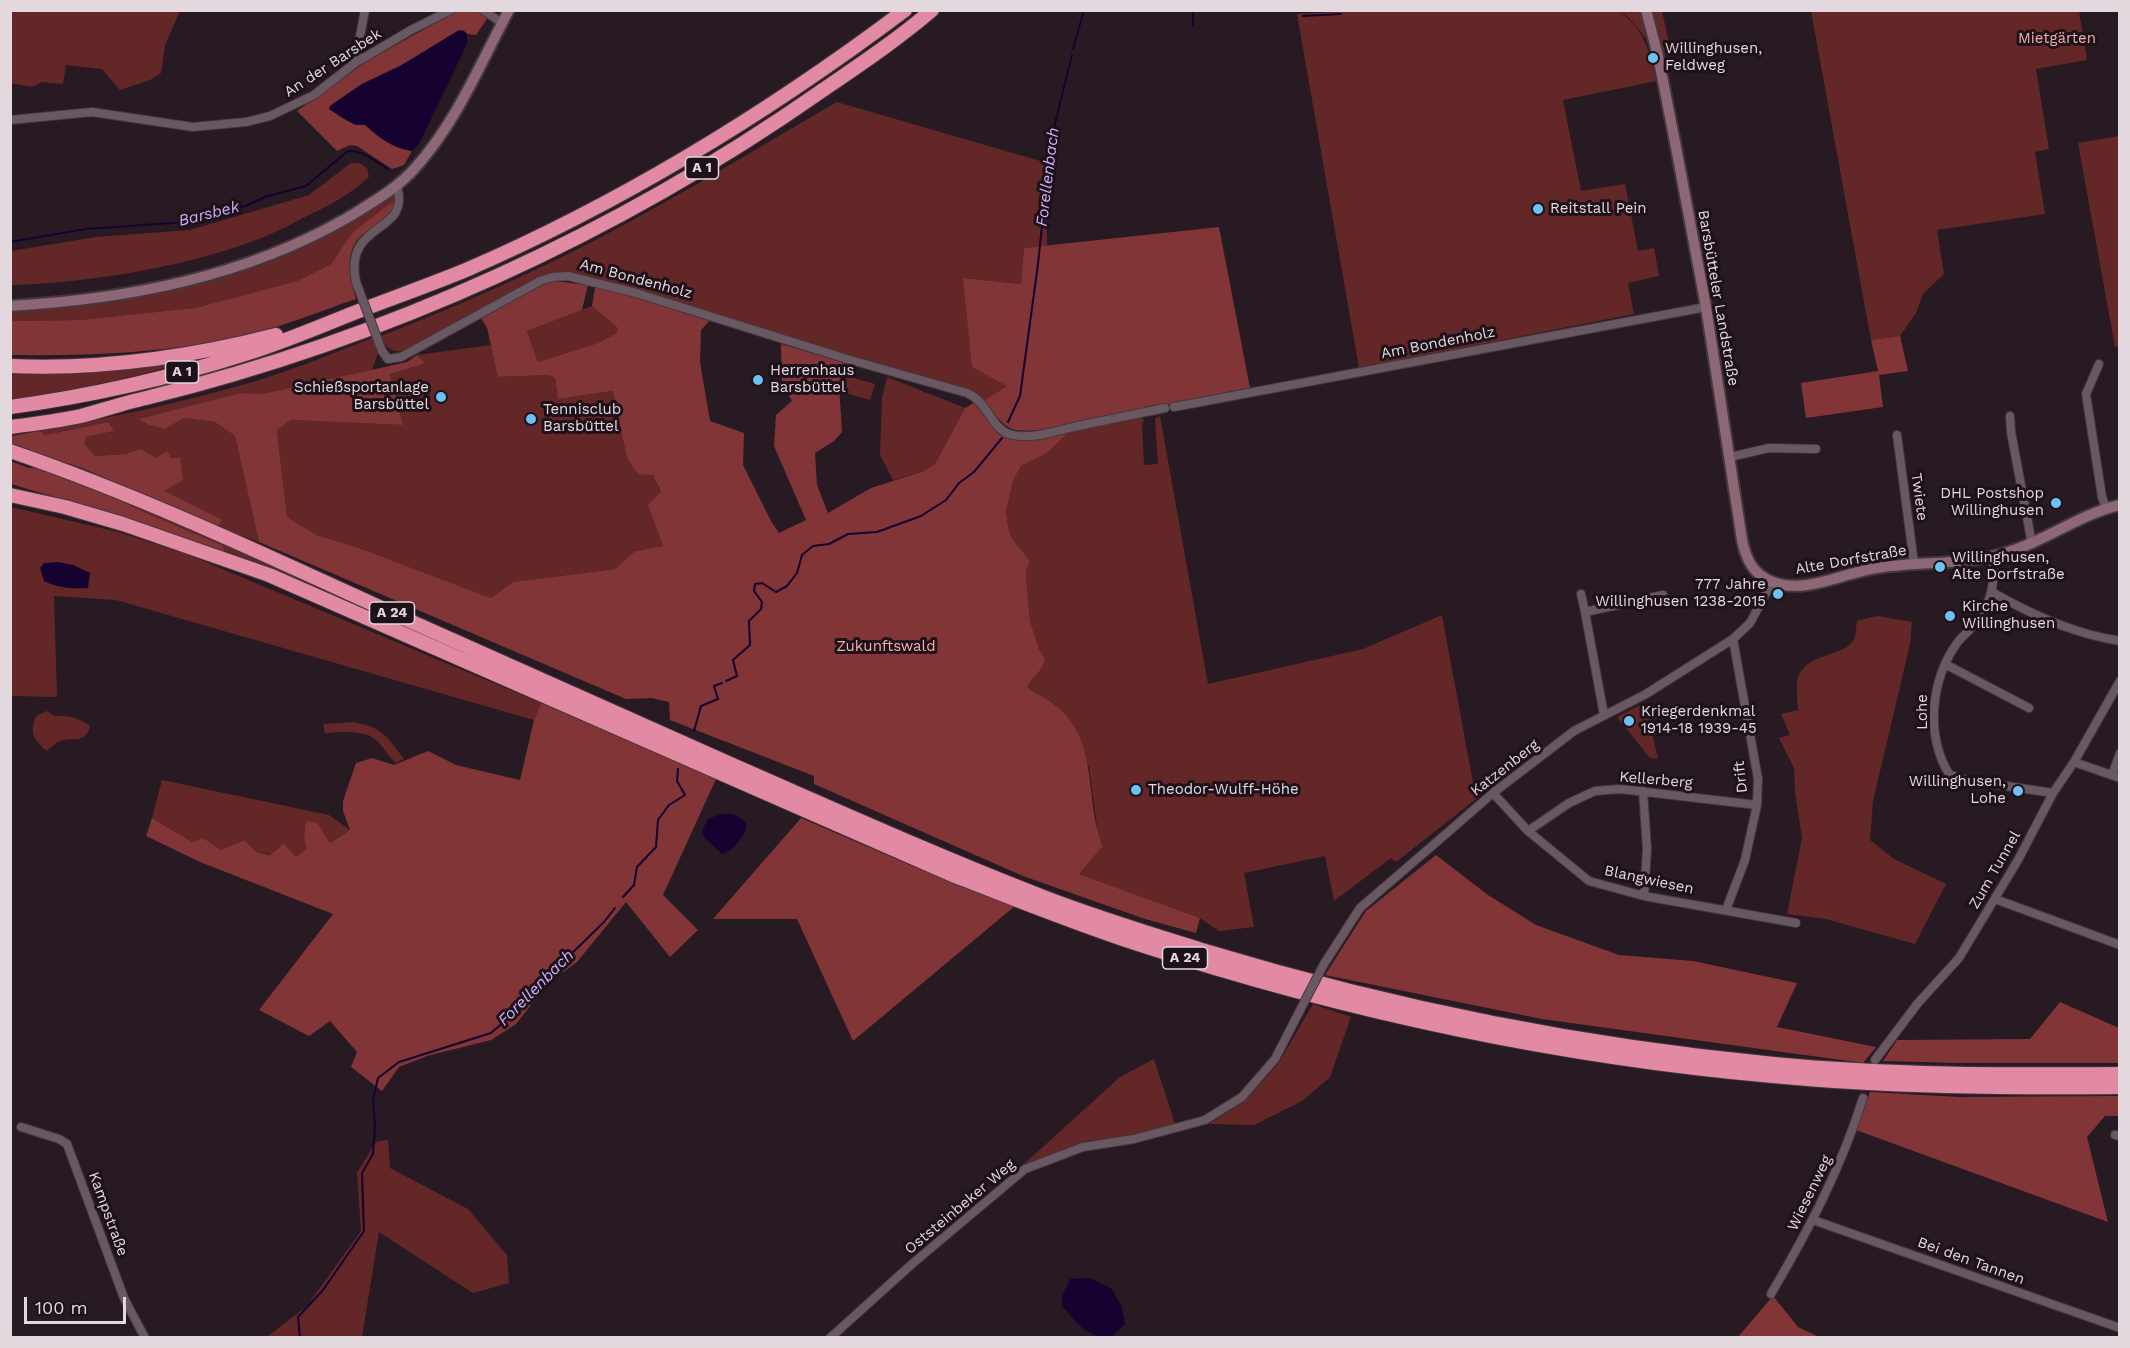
<!DOCTYPE html>
<meta charset="utf-8">
<style>
body{margin:0}
#map{position:relative;width:2130px;height:1348px;overflow:hidden;background:#281a23;font-family:"Work Sans",sans-serif}
canvas{display:block}
.frame{position:absolute;inset:0;border:12px solid #e2d8de;pointer-events:none}
.scale{position:absolute;left:24px;top:1297px;width:102px;height:27px;box-sizing:border-box;border:3px solid #e2d8de;border-top:0;padding-left:8px;font-size:18px;line-height:21px;white-space:nowrap;color:#e2d8de;-webkit-text-stroke:4px #1e111a;paint-order:stroke}
</style>
<div id="map">
<canvas width="2130" height="1348"></canvas>
<div class="frame"></div>
<div class="scale">100 m</div>
</div>
<script>
const ctx = document.querySelector('canvas').getContext('2d');
ctx.lineJoin = 'round';
function fillPath(path, color) { ctx.fillStyle = color; ctx.fill(path, 'evenodd'); }
function trace(path, color, width, dash) { ctx.strokeStyle = color; ctx.lineWidth = width; ctx.lineCap = dash ? 'butt' : 'round'; ctx.setLineDash(dash || []); ctx.stroke(path); }
function label(font, color, halo, rows, align = 'center') {
  ctx.font = font + ' "Work Sans",sans-serif'; ctx.lineWidth = 6; ctx.setLineDash([]); ctx.textBaseline = 'middle'; ctx.strokeStyle = halo; ctx.fillStyle = color; for (const [text, x, y, turn = 0] of rows) {
    ctx.save(); ctx.translate(x, y); ctx.rotate((+turn || 0) * Math.PI / 180); ctx.textAlign = isNaN(turn) ? turn : align; if (halo) ctx.strokeText(text, 0, 0); ctx.fillText(text, 0, 0); ctx.restore();
  }
}
fillPath(new Path2D(`
 M10,11L11,10L180,11L165,45L161,73L150,80L120,90L102,69L66,65L63,84L42,82L32,87L11,83Z
 M1355,11L1618,10C1645,31 1649,49 1656,81L1563,100L1581,191L1625,184L1638,251L1654,248L1659,276L1628,283L1634,314L1359,368L1297,14Z
 M1620,11H1640L1647,40L1629,18Z
 M1653,11H1662L1670,48L1661,56Z
 M1811,11H2079L2087,60L2036,69L2049,149L2035,152L2045,214L1937,230L1944,274L1923,294L1916,313L1900,336L1871,340Z
 M837,102L1047,163V246L1024,248L1021,284L964,278L1008,387L984,401L977,394L963,388L848,357L569,273L544,275L404,351C390,352 386,348 381,336C440,313 498,288 556,260C652,213 744,156 837,102Z
 M2119,136L2120,346L2115,347L2078,143Z
 M351,163H359L367,168L369,177C350,195 326,207 303,218C291,224 278,231 266,236C193,266 89,283 11,285V251L96,237L190,230L309,195Z
 M391,195H394L396,202L352,233L331,264L297,281L195,308L79,320L14,321L11,318L10,311C150,306 275,274 391,195Z
 M592,306L617,327V333L598,343L538,362L527,331Z
 M372,338L378,353L372,370L263,395L240,393L140,419L149,425L165,429L184,418L215,422L235,436L259,542L218,527L221,520L163,491L158,458L141,449L125,454L95,456L83,444L86,437L114,431L109,422L45,435L40,431C113,417 185,402 256,381C295,369 334,353 372,338Z
 M491,345L499,377L549,375L555,378L558,399L614,391L627,458L653,475L661,493L649,506L663,546L635,551L615,569L513,582L491,598L359,548L317,535L287,517L277,430L291,420L403,425L390,373L424,363L417,355Z
 M211,354L212,356C146,374 79,390 11,400L10,371Z
 M846,376L875,384L870,400L842,392Z
 M887,377L965,408L935,464L924,471L893,480L880,455L882,398Z
 M1160,416L1208,684L1363,649L1442,615L1476,799L1396,862L1391,858L1334,901L1325,856L1244,873L1254,927L1219,931L1200,918L1079,874L1103,846L1098,834L1089,767L1069,721L1054,703L1039,697L1027,687C1032,676 1043,672 1045,659L1039,649L1030,621L1026,576L1027,568L1030,561L1014,541L1009,531L1006,512L1013,481L1021,466L1047,453L1070,431L1141,417L1144,420L1142,425L1144,465L1158,464L1155,419Z
 M129,502L305,580L304,586L225,554L130,506Z
 M11,507L118,532L189,555L541,703L534,720L116,600L54,596L57,697L11,696Z
 M1877,616L1912,622L1910,644L1873,801L1870,840L1894,859L1946,884L1915,944L1826,919L1787,914L1802,838L1795,792L1794,768L1779,738L1790,735L1781,714L1798,710C1798,701 1796,691 1797,682C1802,651 1844,659 1854,639C1856,635 1856,626 1857,621Z
 M1645,703L1658,759L1650,758L1617,717Z
 M47,711L55,716C67,715 80,718 90,726C85,746 72,735 58,742C54,744 50,748 47,751C34,741 29,732 36,716Z
 M354,722C384,728 386,736 404,759L395,763C389,756 385,750 380,744C369,729 341,732 325,733L323,724Z
 M162,780L329,815L350,830L330,843L318,823L304,838L306,849L296,857L256,852L243,840L221,851L203,838L192,842L152,818Z
 M1313,1004L1351,1017L1330,1077L1302,1101L1254,1125L1209,1124L1245,1101L1278,1064Z
 M1154,1059L1176,1127L1133,1136L1086,1141L1023,1165L1120,1077Z
 M388,1140L390,1168L468,1209L507,1255L509,1283L473,1293L379,1232L362,1337H267L307,1306L361,1231L357,1173L376,1142Z`), '#642728');
fillPath(new Path2D(`
 M457,11H475L489,16L476,35L467,34L464,31L400,66L362,84L330,106L331,110C342,118 351,125 365,125C379,137 393,148 412,151L404,165L392,169L357,146L350,145L337,151L297,111L367,61Z
 M396,202C395,211 390,216 383,221C376,226 367,230 360,237C343,254 351,279 356,299C321,311 284,326 248,335C171,353 89,356 11,355V318L14,321L79,320L195,308L297,281L331,264L352,233L388,205Z
 M1219,227L1250,388L1048,429C1008,433 1009,432 984,401L1007,386L972,367L963,278L1021,284L1024,248Z
 M554,281L588,285L582,310L527,331L538,362L598,343L617,333V327L592,306L595,287L712,318L701,330L700,362L710,421L744,433L743,465L771,521L779,533L806,520L774,446L776,415L792,401L782,383L781,344L850,364L839,384L842,432L834,441L815,453L817,485L828,513L871,488L924,471L935,464L965,408L975,402L1001,435L1020,438L1070,431L1047,453L1021,466L1013,481L1006,512L1009,531L1014,541L1030,561L1027,568L1026,576L1030,621L1039,649L1045,659C1043,672 1032,676 1027,687C1037,696 1046,697 1054,704C1101,742 1083,797 1103,846L1079,874L1200,918L1196,933L1145,919L1023,876L814,784V776L670,720L669,702L652,698L626,699L259,542L235,436L215,422L184,418L165,429L149,425L139,419L240,393L263,394L407,362L417,355L425,363L390,374L403,425L291,420L277,430L287,517L317,535L359,548L491,598L513,582L615,569L635,551L663,546L648,505L661,492L653,475L638,474L627,458L613,391L558,399L555,378L549,375L498,377L487,328L481,318L541,285Z
 M1900,336L1908,371L1879,375L1883,407L1806,418L1801,383L1878,371L1871,340Z
 M109,422L114,431L86,437L84,444L95,456L125,454L141,449L157,458L167,451L171,458H180L183,480L164,491L222,520L218,527L82,468L11,445V436L40,431L45,435Z
 M10,461L29,468L40,467L129,502L130,506L223,546L225,554L124,518L11,484Z
 M541,703L716,779L663,895L698,930L670,957L626,902L577,962L548,983L516,1024L491,1040L427,1056L399,1067L382,1091L351,1067L357,1052L330,1021L309,1036L259,1010L333,914L200,862L146,836L152,818L192,842L203,838L221,850L244,840L256,852L270,855L284,844L296,857L306,849L304,838L306,821L318,823L330,843L350,830L343,811V801L356,763L372,758L394,765L428,751L456,765L520,780L534,720Z
 M801,818L931,874L1015,906L853,1041L797,919H713Z
 M1436,855L1488,895L1536,925L1619,955L1693,961L1797,983L1777,1027L1876,1047L1863,1063L1542,1019L1325,975L1366,911Z
 M2060,1002L2119,1028V1063H1960L1883,1061L1897,1040L2030,1039Z
 M1870,1092L1959,1097L2119,1096V1116H2105L2087,1137L2108,1222L1856,1130Z
 M1773,1296L1798,1327L1819,1337L1737,1338Z`), '#823536');
fillPath(new Path2D(`
 M459,30L464,31L467,34V44L419,144L412,151C392,148 380,138 365,125H355L329,109L330,106L362,84L400,66Z
 M58,562L73,565L90,573L88,588C73,589 58,588 44,581L40,568L44,563Z
 M721,814C733,814 739,814 747,825C745,836 733,851 722,854L705,838L702,831L708,819Z
 M1089,1278L1111,1288L1122,1307L1125,1324L1111,1337C1085,1338 1079,1324 1062,1306V1297L1070,1279Z`), '#160230');
trace(new Path2D(`
 M1303,16L1341,14
 M1193,26V10
 M1073,49L1084,10
 M10,242L86,229L187,222L208,217L245,206L268,196L306,186L348,151C363,150 376,162 388,169
 M1008,422L1020,396L1038,264L1051,140L1072,55
 M726,681L737,676L733,660L750,645L749,621L761,609L762,602L754,591L755,584L762,583L776,592L787,586L797,573L802,555L813,546L829,544L848,534L877,532L921,516L946,500L959,483L974,472L1002,438
 M694,731L701,706L718,699L714,686L722,683
 M623,897L634,885L637,867L656,847L658,820L669,805L685,795L677,781L678,769
 M300,1338L298,1317L323,1290L364,1231L362,1173L373,1154L375,1126L373,1100L378,1078L399,1062L491,1033L513,1014L537,983L563,962L604,922L615,908`), '#160230', 2);
const street = new Path2D(`
 M483,10L502,23
 M355,63L365,10
 M10,120L92,112L193,127L246,122L270,116L314,95L355,63L411,30L451,10
 M356,282C343,219 412,236 397,186
 M382,351L388,359L401,357L540,281L553,277L568,276L636,293L847,359L967,393C988,402 991,428 1009,434C1030,441 1058,430 1078,426C1107,420 1136,414 1165,408
 M2099,364L2086,394L2102,497L2106,508
 M1174,407L1706,307
 M2010,416L2011,432L2032,544
 M1897,435L1914,563
 M1730,457L1769,448L1816,449
 M1992,557C1996,580 1992,600 1979,619C1973,628 1964,634 1957,643C1931,680 1925,734 1949,774L1960,779L2053,793
 M1992,592C2030,614 2075,634 2120,641
 M1581,594L1585,612
 M1945,664L2029,708
 M1604,715L1585,612L1663,595
 M2074,762L2120,778
 M2112,775L2120,753
 M1643,791L1647,849L1644,896
 M1493,793L1528,831L1589,881L1644,896L1796,923
 M1528,831L1569,803L1595,791L1620,789L1757,805
 M1995,899L2120,945
 M1726,910L1745,860L1757,805L1758,779L1733,639
 M1324,964L1360,908L1447,833L1493,793L1574,731L1646,694L1733,639L1750,623L1772,582
 M1875,1060L1918,1003L1959,958L2018,860L2053,793L2074,762L2120,681
 M21,1127L59,1139L67,1144L124,1298L145,1338
 M2115,1135L2120,1136
 M1813,1220L2120,1328
 M1771,1294C1809,1229 1840,1171 1863,1098
 M830,1338L912,1264L1025,1169L1083,1147L1134,1139L1205,1120L1242,1097L1275,1059L1295,1020`);
const secondary = new Path2D(`
 M1646,10L1658,56L1675,142L1706,307L1742,540C1746,559 1753,575 1773,582C1804,594 1839,575 1871,569C1917,560 1966,567 2011,551C2049,539 2080,514 2120,505
 M10,306C128,299 244,277 347,218C371,203 397,189 416,167C457,121 480,64 509,10`);
const highway = new Path2D(`
 M10,366C100,370 190,357 276,335
 M10,407C91,396 170,378 248,353C287,341 325,324 364,309C398,296 432,284 466,270C623,202 768,113 905,10
 M10,427C34,424 58,421 81,416C103,410 124,403 146,398C386,339 617,234 820,92C858,66 897,40 932,10
 M10,451C144,497 272,558 401,617C513,668 625,718 737,767C840,812 942,858 1046,898C1098,918 1151,934 1205,951C1390,1007 1581,1046 1774,1064C1889,1075 2004,1075 2120,1074
 M10,495L65,507L123,524L269,575L955,876C1015,899 1074,923 1135,943C1340,1010 1557,1057 1773,1076C1888,1087 2004,1088 2120,1087`);
trace(street, '#42383e', 10);
trace(secondary, '#42383e', 14);
trace(highway, '#42383e', 16);
trace(street, '#695862', 8);
trace(secondary, '#8d6776', 10);
trace(highway, '#e28aa4', 14);
const streetBridge = new Path2D(`
 M356,282L382,351
 M1295,1020L1324,964`);
trace(streetBridge, '#42383e', 10, []);
trace(streetBridge, '#695862', 8);
for (const [x, y, r, color] of [
 [1653,58,6,"#6dc2f3"],
 [1538,209,6,"#6dc2f3"],
 [758,380,6,"#6dc2f3"],
 [441,397,6,"#6dc2f3"],
 [531,419,6,"#6dc2f3"],
 [2056,503,6,"#6dc2f3"],
 [1940,567,6,"#6dc2f3"],
 [1778,594,6,"#6dc2f3"],
 [1950,616,6,"#6dc2f3"],
 [1629,721,6,"#6dc2f3"],
 [1136,790,6,"#6dc2f3"],
 [2018,791,6,"#6dc2f3"]
]) { const dot = new Path2D(); dot.arc(x, y, r, 0, 2 * Math.PI); ctx.fillStyle = color; ctx.fill(dot); trace(dot, '#1e111a', 2); }
for (const [x, y, w] of [
 [702,168,33],
 [182,372,33],
 [392,613,45],
 [1185,958,45]
]) { const box = new Path2D(); box.roundRect(x - w / 2, y - 11, w, 22, 4.5); ctx.fillStyle = '#1e111a'; ctx.fill(box); trace(box, '#e2d8de', 1.5); }
label('bold 14px', '#e2d8de', null, [
 ["A 1",702,168],
 ["A 1",182,372],
 ["A 24",392,613],
 ["A 24",1185,958]
]);
label('15px', '#f4aeab', '#1e111a', [
 ["Mietgärten",2057,39],
 ["Zukunftswald",886,647]
]);
label('15px', '#e2d8de', '#1e111a', [
 ["Willinghusen,",1665,49],
 ["Feldweg",1665,66],
 ["Reitstall Pein",1550,209],
 ["Herrenhaus",770,371],
 ["Barsbüttel",770,388],
 ["Schießsportanlage",429,388,"right"],
 ["Barsbüttel",429,405,"right"],
 ["Tennisclub",543,410],
 ["Barsbüttel",543,427],
 ["DHL Postshop",2044,494,"right"],
 ["Willinghusen",2044,511,"right"],
 ["Willinghusen,",1952,558],
 ["Alte Dorfstraße",1952,575],
 ["777 Jahre",1766,585,"right"],
 ["Willinghusen 1238-2015",1766,602,"right"],
 ["Kirche",1962,607],
 ["Willinghusen",1962,624],
 ["Kriegerdenkmal",1641,712],
 ["1914-18 1939-45",1641,729],
 ["Willinghusen,",2006,782,"right"],
 ["Lohe",2006,799,"right"],
 ["Theodor-Wulff-Höhe",1148,790]
], 'left');
label('15px', '#e2d8de', '#1e111a', [
 ["An der Barsbek",333,63,-33],
 ["Am Bondenholz",636,279,15],
 ["Barsbütteler Landstraße",1718,298,80],
 ["Am Bondenholz",1438,343,-11],
 ["Twiete",1919,497,82],
 ["Alte Dorfstraße",1851,560,-10],
 ["Lohe",1923,712,-90],
 ["Katzenberg",1505,768,-38],
 ["Drift",1741,777,-96],
 ["Kellerberg",1656,780,5],
 ["Zum Tunnel",1995,870,-60],
 ["Blangwiesen",1649,880,12],
 ["Wiesenweg",1810,1193,-64],
 ["Oststeinbeker Weg",960,1207,-40],
 ["Kampstraße",108,1214,70],
 ["Bei den Tannen",1971,1261,20]
]);
label('italic 16px', '#c9b1fe', '#1e111a', [
 ["Forellenbach",1048,177,-83],
 ["Barsbek",209,214,-14],
 ["Forellenbach",536,988,-45]
]);
</script>
